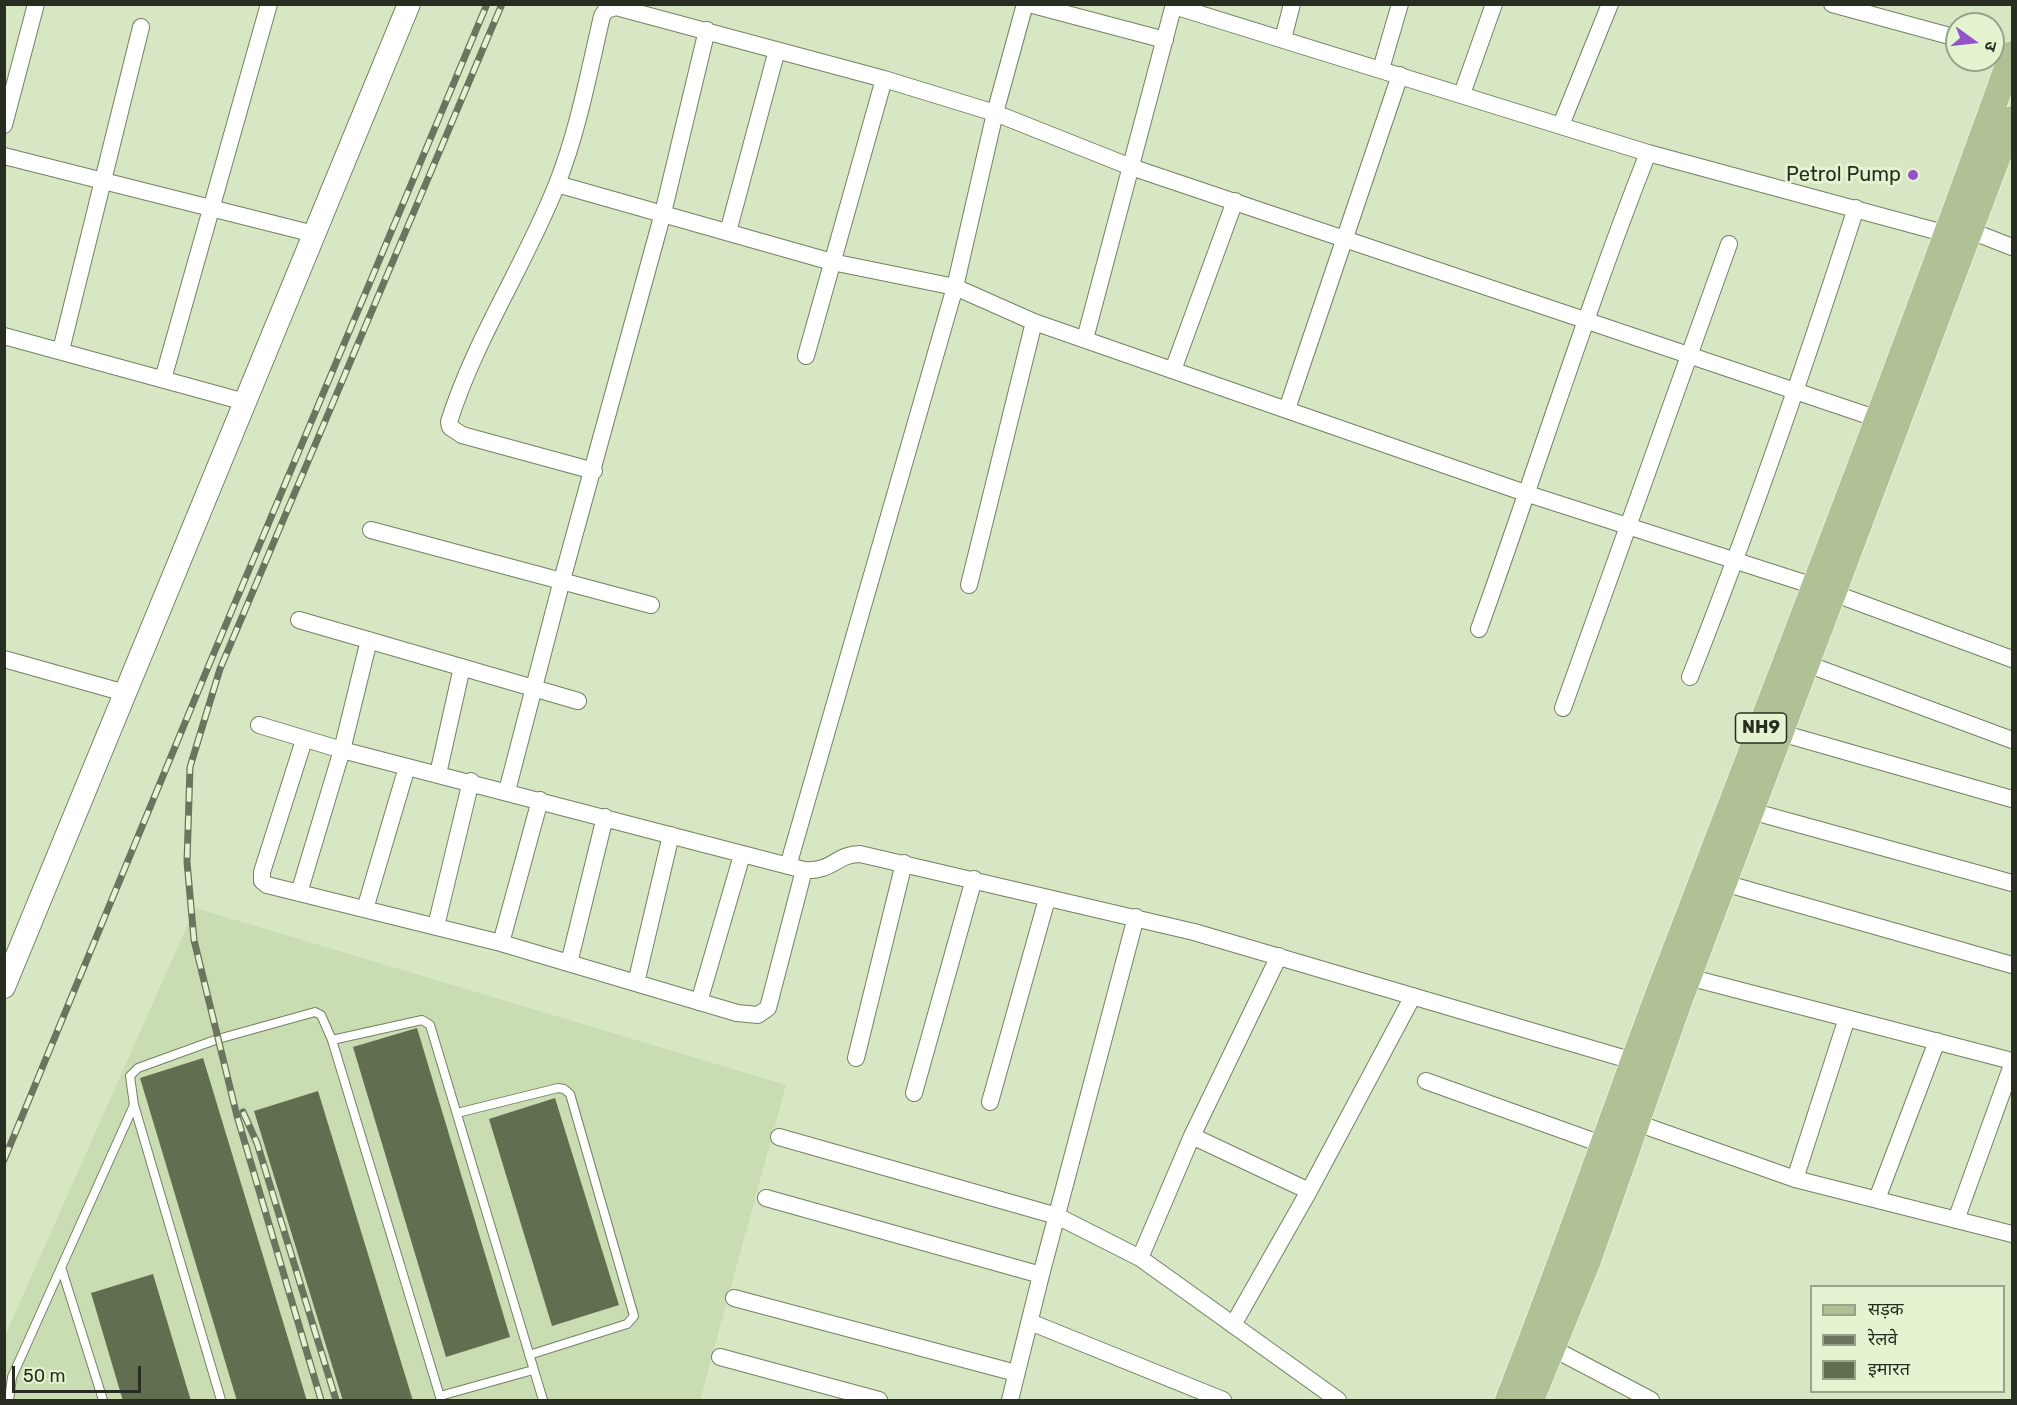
<!DOCTYPE html>
<meta charset="utf-8">
<style>
body{margin:0}
#map{position:relative;width:2017px;height:1405px;overflow:hidden;background:#d7e6c3;font-family:Rubik,"Noto Sans Devanagari",sans-serif}
canvas{display:block}
.frame{position:absolute;inset:0;border:6px solid #272d20;pointer-events:none}
.legend{position:absolute;left:1810px;top:1285px;width:195px;height:108px;box-sizing:border-box;background:#e4f4d0;border:2px solid #98a48a;margin:0;padding:8px 10px;list-style:none;font-size:18px;color:#272d20}
.legend li{display:flex;align-items:center;gap:12px;height:30px}
.legend b{width:30px;border:2px solid #98a48a}
.north{position:absolute;left:1945px;top:12px;width:60px;height:60px;box-sizing:border-box;background:#e4f4d0;border:2px solid #98a48a;border-radius:50%;rotate:105deg;font-size:16px;font-weight:700;line-height:24px;text-align:center;color:#272d20}
.north::after{content:'';display:block;margin:auto;width:21px;height:27px;background:#9454c9;clip-path:polygon(50% 0,100% 100%,50% 72%,0 100%)}
.scale{position:absolute;left:12px;top:1366px;width:129px;height:27px;box-sizing:border-box;border:3px solid #272d20;border-top:0;padding-left:8px;font-size:18px;line-height:21px;white-space:nowrap;color:#272d20;-webkit-text-stroke:4px #e4f4d0;paint-order:stroke}
</style>
<div id="map">
<canvas width="2017" height="1405"></canvas>
<div class="frame"></div>
<ul class="legend">
<li><b style="height:8px;background:#b0c295"></b>सड़क</li>
<li><b style="height:8px;background:#6b745f"></b>रेलवे</li>
<li><b style="height:16px;background:#616e50"></b>इमारत</li>
</ul>
<div class="north">उ</div>
<div class="scale">50 m</div>
</div>
<script>
const ctx = document.querySelector('canvas').getContext('2d');
ctx.lineJoin = 'round';
function fillPath(path, color) { ctx.fillStyle = color; ctx.fill(path, 'evenodd'); }
function trace(path, color, width, dash) { ctx.strokeStyle = color; ctx.lineWidth = width; ctx.lineCap = dash ? 'butt' : 'round'; ctx.setLineDash(dash || []); ctx.stroke(path); }
function label(font, color, halo, rows, align = 'center') {
  ctx.font = font + ' Rubik,sans-serif'; ctx.lineWidth = 6; ctx.setLineDash([]); ctx.textBaseline = 'middle'; ctx.strokeStyle = halo; ctx.fillStyle = color; for (const [text, x, y, turn = 0] of rows) {
    ctx.save(); ctx.translate(x, y); ctx.rotate((+turn || 0) * Math.PI / 180); ctx.textAlign = isNaN(turn) ? turn : align; if (halo) ctx.strokeText(text, 0, 0); ctx.fillText(text, 0, 0); ctx.restore();
  }
}
fillPath(new Path2D(`
 M195,908L786,1085L700,1400H5V1336Z`), '#cadcb2');
fillPath(new Path2D(`
 M417,1028L510,1337L446,1357L353,1047Z
 M203,1058L307,1401H237L140,1078Z
 M318,1091L413,1401H343L254,1111Z
 M555,1098L619,1305L552,1326L489,1119Z
 M153,1274L191,1401H123L91,1293Z`), '#616e50');
const lane = new Path2D(`
 M332,1040L422,1020L430,1025L543,1400
 M457,1113L558,1088L564,1089L570,1094L634,1316L627,1324L529,1355
 M61,1267L103,1400
 M440,1396L533,1370
 M9,1400L12,1377L134,1105
 M221,1400L134,1105L130,1076L138,1068L218,1039L315,1012L321,1015L332,1040L441,1400`);
const street = new Path2D(`
 M1029,4L1165,40
 M1832,4L1957,38
 M1174,6L1648,153L1947,234
 M1283,39L1292,4
 M1993,48L2012,53
 M1381,69L1400,4
 M1462,94L1494,4
 M4,125L36,4
 M1561,125L1610,4
 M4,156L314,234
 M557,184L832,262L955,287L1034,322L1528,494L1814,586L2012,659
 M1971,231L2012,247
 M728,232L777,50
 M4,336L245,402
 M1085,339L1174,4
 M61,350L141,27
 M806,356L884,79
 M1173,370L1235,201
 M163,379L269,4
 M1287,409L1400,75
 M594,471L462,435L450,427L449,422C475,339 525,265 557,184C578,131 589,72 602,16L606,10L616,7L884,79L995,113L1131,167L1878,419
 M371,530L651,605
 M969,585L1034,322
 M299,620L578,701
 M1479,629C1536,471 1586,310 1648,153
 M4,659L125,693
 M1807,664L2012,740
 M1690,677C1751,523 1805,366 1856,208
 M1563,708L1729,244
 M259,725L342,750L804,870C833,872 836,854 860,854L1194,932L1633,1061
 M1781,733L2012,799
 M304,740L262,872V881L267,885L501,943L737,1013L758,1015L768,1008L804,870
 M438,774L462,667
 M507,791L562,580L663,213L707,30
 M1751,811L2012,883
 M788,866L955,287L995,113L1025,4
 M1724,883L2012,965
 M299,893L342,750L369,640
 M365,909L407,767
 M436,926L471,781
 M501,943L540,800
 M569,963L605,817
 M1688,977L2012,1061
 M636,983L671,835
 M699,1002L742,855
 M856,1058L904,863
 M1426,1081L1604,1145
 M914,1093L974,879
 M990,1102L1047,899
 M1637,1123L1795,1179L2012,1234
 M1192,1136L1309,1191
 M779,1137L1057,1216L1140,1258L1338,1400
 M1795,1179L1847,1018
 M766,1198L1041,1275
 M1877,1199L1937,1041
 M1956,1220L2012,1065
 M1140,1258L1192,1136L1279,956
 M734,1298L1016,1373
 M1030,1322L1223,1400
 M1233,1325L1309,1191L1413,996
 M1552,1348L1651,1400
 M720,1357L879,1400
 M1010,1400L1041,1275L1136,917`);
const secondary = new Path2D(`
 M4,987L409,4`);
const primary = new Path2D(`
 M1508,1400C1562,1264 1609,1124 1661,987C1780,677 1900,367 2012,54
 M1531,1400L1589,1258L1680,999L2012,119`);
trace(lane, '#738161', 10);
trace(street, '#738161', 18);
trace(secondary, '#738161', 24);
trace(primary, '#fff', 27);
trace(lane, '#fff', 8);
trace(street, '#fff', 16);
trace(secondary, '#fff', 22);
trace(primary, '#b0c295', 26);
const rail = new Path2D(`
 M243,1112L257,1143L336,1400
 M4,1160L211,660L487,4
 M321,1400L237,1116L194,940L187,862L190,767L220,669L502,4`);
trace(rail, '#6b745f', 7);
trace(rail, '#e4f4d0', 4.5, [14]);
for (const [x, y, r, color] of [
 [1913,175,6,"#9454c9"]
]) { const dot = new Path2D(); dot.arc(x, y, r, 0, 2 * Math.PI); ctx.fillStyle = color; ctx.fill(dot); trace(dot, '#e4f4d0', 2); }
for (const [x, y, w] of [
 [1761,728,51]
]) { const box = new Path2D(); box.roundRect(x - w / 2, y - 15, w, 30, 4.5); ctx.fillStyle = '#e4f4d0'; ctx.fill(box); trace(box, '#272d20', 1.5); }
label('bold 18px', '#272d20', null, [
 ["NH9",1761,728]
]);
label('20px', '#272d20', '#e4f4d0', [
 ["Petrol Pump",1901,175]
], 'right');
</script>
